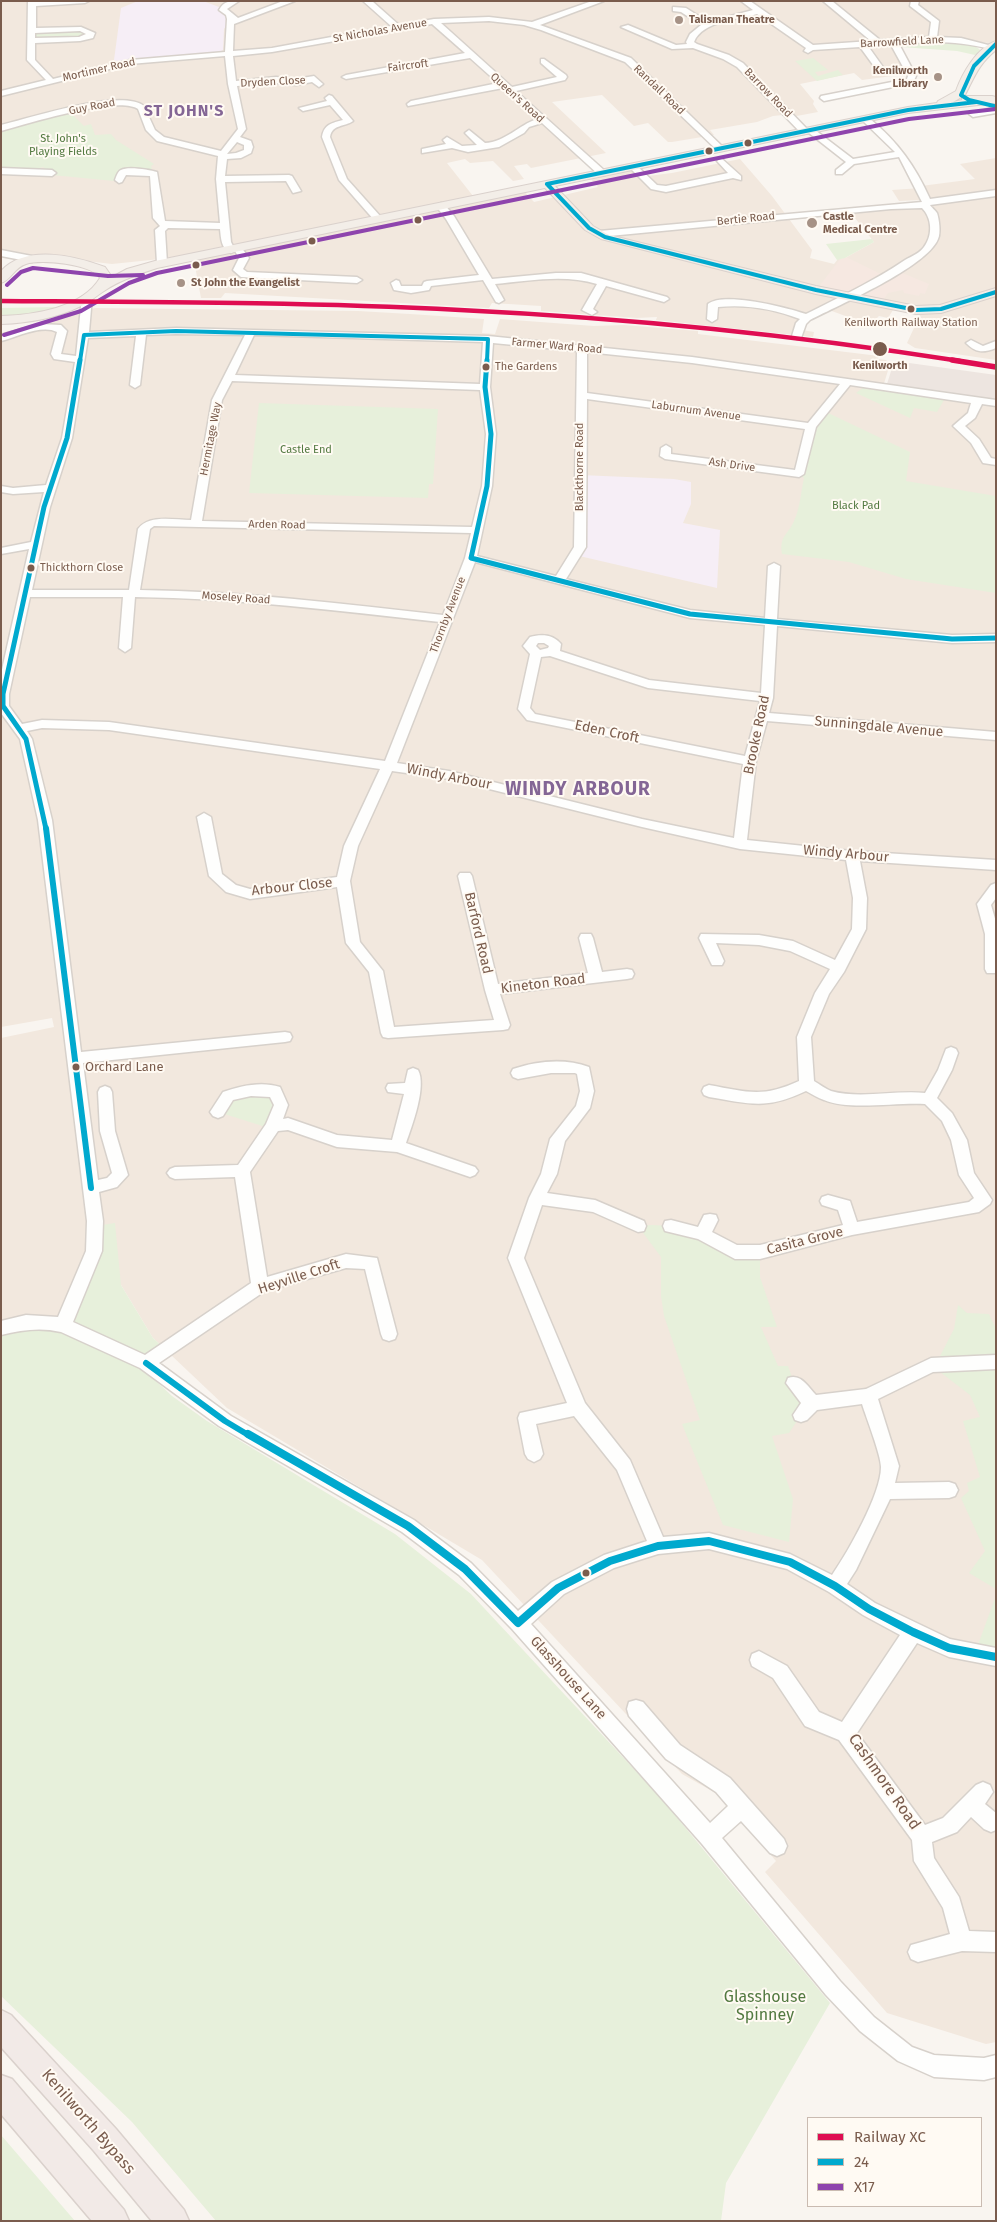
<!DOCTYPE html>
<style>
body{margin:0}
#map{position:relative;width:997px;height:2222px;overflow:hidden;background:#f9f5f0;font-family:"Fira Sans",sans-serif}
canvas{display:block}
.frame{position:absolute;inset:0;border:2px solid #7a5c4d;pointer-events:none}
.legend{position:absolute;left:807px;top:2117px;width:175px;height:90px;box-sizing:border-box;background:#fffaf3;border:1px solid #cabbb1;margin:0;padding:6px 9px;list-style:none;font-size:15px;color:#7a5c4d}
.legend li{display:flex;align-items:center;gap:10px;height:25px}
.legend b{width:25px;border:1px solid #cabbb1}
</style>
<div id="map">
<canvas width="997" height="2222"></canvas>
<div class="frame"></div>
<ul class="legend">
<li><b style="height:6px;background:#df0d52"></b>Railway XC</li>
<li><b style="height:6px;background:#00a9ce"></b>24</li>
<li><b style="height:6px;background:#8e44ad"></b>X17</li>
</ul>
</div>
<script>
const ctx = document.querySelector('canvas').getContext('2d');
ctx.lineJoin = 'round';
function fillPath(path, color) { ctx.fillStyle = color; ctx.fill(path, 'evenodd'); }
function trace(path, color, width, dash) { ctx.strokeStyle = color; ctx.lineWidth = width; ctx.lineCap = dash ? 'butt' : 'round'; ctx.setLineDash(dash || []); ctx.stroke(path); }
function label(font, color, halo, rows, align = 'center') {
  ctx.font = font + ' "Fira Sans",sans-serif'; ctx.lineWidth = 4; ctx.setLineDash([]); ctx.textBaseline = 'middle'; ctx.strokeStyle = halo; ctx.fillStyle = color; for (const [text, x, y, turn = 0] of rows) {
    ctx.save(); ctx.translate(x, y); ctx.rotate((+turn || 0) * Math.PI / 180); ctx.textAlign = isNaN(turn) ? turn : align; if (halo) ctx.strokeText(text, 0, 0); ctx.fillText(text, 0, 0); ctx.restore();
  }
}
fillPath(new Path2D(`
 M1,1H996V41L988,43L956,38L890,39L907,74L862,80L854,73L800,84L814,101L813,104L818,112L786,118L783,115L773,116L757,122L710,130L714,135L672,142H668L648,123L634,126L602,95L552,102L606,153L531,168L527,164L514,166L524,179L513,181L493,161L470,163L465,159L447,163L473,196L420,207L423,212L524,191L534,202L598,187L590,178L640,169L648,176L672,173L740,159L772,196L812,250L810,258L834,264L838,259L845,258L874,242L851,213L887,209H921L930,206L927,202L920,200L899,201L892,190L921,188V186L975,179L960,164L996,158V360L915,348L907,343L920,315L893,310L888,318L879,316L875,320L870,319L862,322L829,310L806,323L802,330L814,332L813,337L656,320L657,317L637,318L541,311V306L492,303L489,308L225,293L221,298H201L194,261L199,255L112,264L1,251Z
 M95,308L358,311L410,314L484,319L482,333L495,334L500,319L594,326L624,325L698,331V334L879,356L878,359L886,360L890,364L882,390L996,407V2042L986,2044L887,2013L765,1872L776,1861L719,1795L682,1774L482,1560L227,1408L153,1338L121,1285L63,1325L1,1390V1038L54,1027L52,1018L1,1027V333Z`), '#f2e8de');
fillPath(new Path2D(`
 M846,257L889,278L900,272L929,284L925,294L920,293L919,296L904,293L903,290L888,293L883,301L817,289L840,259Z`), '#f6e8e1');
fillPath(new Path2D(`
 M902,362L996,375V400L887,384L892,368Z`), '#ede5e0');
fillPath(new Path2D(`
 M138,1H203L219,7L220,10L229,21L224,29L223,50L217,53L118,62L114,60L121,8Z
 M580,475L674,479L691,482V504L683,523L720,530L717,588L575,555Z`), '#f6eef6');
fillPath(new Path2D(`
 M86,29L91,33L85,38L32,41V31Z
 M907,43C923,43 972,38 981,51L975,55L957,51L901,47L903,44Z
 M813,58L828,70L815,72L818,76L838,70L843,75L817,81L795,61Z
 M72,114L84,126L91,124L95,135L111,134L116,140L154,164L151,166L152,169L123,171L119,180L114,181L52,175L43,167L34,170H1V130L60,115Z
 M872,239L874,242L845,258L837,260L826,244Z
 M58,307L27,315L1,317V308Z
 M864,387L944,400L937,412L914,408L910,418L856,393Z
 M259,403L438,409L433,484H429L428,498L249,493Z
 M824,411L910,452L906,481L996,496V593L906,579L849,562L782,554C779,536 788,535 794,521C800,509 801,491 804,478L799,474L811,427Z
 M275,1091L281,1105L272,1129L218,1112L228,1096Z
 M115,1223L121,1285L153,1338L166,1350L146,1363L63,1325L96,1226Z
 M652,1225L671,1226L760,1252V1277L777,1327H761L778,1366H788L794,1383L812,1403L801,1415L789,1433L772,1436L793,1499L789,1542L723,1525L682,1424L700,1420L664,1316L661,1296V1257L638,1226Z
 M958,1305L967,1313L989,1314L996,1329V1589L969,1573L985,1551L961,1498L969,1491L967,1483L980,1477L963,1421L980,1417L970,1395L931,1365L946,1364L940,1356L954,1329Z
 M30,1327L64,1331L98,1343L94,1348L141,1367L172,1396L207,1421L395,1534L471,1594L660,1797L830,2003L726,2183L721,2221H216L132,2122L1,1996V1334Z
 M996,1597V1656L975,1653L994,1601Z
 M1,2135L75,2221H1Z`), '#e7f0db');
const minor = new Path2D(`
 M28,1H89L85,3L36,6V28L81,27L95,33L93,38L80,41L35,43V60L53,79L130,60L225,52L227,19L226,15L219,10C224,1 229,1 239,1L227,9L238,18L283,1H295L234,24L233,51L272,48L391,26L363,1H372L399,25L434,19L489,17L532,22L592,1H604L540,25L631,58L725,149L718,151L625,62L541,30L524,25L489,21L441,23L512,87L557,77L541,63V59H544L566,75L567,77L565,80L516,91L605,171V175H599L542,123L529,127L524,133L499,147L468,152L452,148L422,153V149L446,144L443,140L447,137L462,146L477,145L465,133L469,130L485,143C505,142 519,125 537,119L503,88L408,106L407,104L411,101L498,83L470,58L346,79L342,77L346,75L465,53L432,24L272,52L233,56L236,81L276,77L296,79L314,76L323,84L319,87L312,82L296,85L276,83L237,86L246,129L240,137L251,141L253,147L251,153L241,158L227,159L225,176L289,175L292,176L301,191L293,193L286,181L225,182L231,242L234,248L241,247L249,258L243,269L247,272L357,277L362,280L357,283L241,277L233,270L239,258L235,251L231,253C221,249 221,238 220,229L168,228L165,231L167,263L162,266L157,263L155,230L160,226L153,218L150,176L126,175L122,182L119,183L115,180C116,177 118,171 121,170C128,166 150,170 157,172L165,221L220,223L216,179L218,156L157,141L146,130L138,109C118,95 27,124 1,131V125C31,118 120,88 144,106L155,130L164,137L221,151L238,129L228,84L225,56L130,64L1,96V91L46,80L27,60ZM80,31L86,34L79,37L35,38V33ZM237,142L244,145V150L236,153L227,154Z
 M741,1H750L813,45L871,41L823,1H832L880,40L929,37L931,22L910,6L911,1H919L918,5L939,21L937,37L961,38L996,47L992,49C956,41 935,41 899,44L916,76L913,83L824,101L820,98L821,96L907,79L908,76L891,45L868,46L883,67L879,69H876L860,47L813,50L808,53L804,51L806,48L757,14C739,19 702,21 694,42L697,44L729,55L743,63L809,131L815,130L853,159L895,152L863,121L870,119C898,142 915,166 930,199L996,190V196L930,205C931,207 935,210 937,213C939,219 941,233 938,239C927,267 839,305 810,320L806,324L801,338L797,339L792,336L796,323L800,319C774,309 746,304 718,307L717,319L712,322L707,319L708,304C724,291 788,308 806,314C840,297 874,281 905,260C912,256 920,253 924,247C933,235 932,218 922,208L891,209L599,237L594,234L599,231L922,202L899,157L854,164L842,174H836V170L846,162L809,133L802,134L737,67L723,59L693,48L672,49L621,27L628,25L676,45L687,44L686,42L690,34L701,25L681,12L673,11V7L686,8L708,22L753,10Z
 M329,95L332,96L353,121C345,127 332,124 330,137L347,179L381,217V221H375L339,180L322,137C324,124 332,123 343,120L330,105L303,111L299,108L327,101L325,98Z
 M996,107V113L973,117L969,114Z
 M721,158L741,176V180L733,178L666,192L651,189L629,167L636,165L657,185L666,186L728,173L717,161Z
 M1,168L52,170L56,173L52,176L1,174Z
 M441,203L444,204L454,216L492,279L556,273H581L667,297L669,299L664,302L606,286L593,309L597,312L592,315L582,310L597,284C564,274 529,281 495,284L504,300L499,303L496,302L483,280L431,286L429,290L411,293L394,290L391,283L396,280L399,281L401,286H422L424,282L427,281L479,275L446,219L436,206Z
 M1,250L32,256L37,259L32,262L1,256Z
 M87,294L92,297L89,332L176,328L488,336L692,357L996,400V406L982,404L975,418L965,426L979,439L991,458L996,459V465L983,463L971,443L953,426L968,413L971,403L850,385L816,427L804,474L799,477L665,459L660,456L661,448L666,445L671,448V454L795,470L805,429L587,399L586,547L566,579L690,610L765,618L768,566L774,563L780,566L777,619L952,635L996,634V642L952,643L777,626L773,698L769,713L996,732V740L767,721L756,761L747,840L852,851L996,860V870L860,861L867,898L866,929L844,972L829,994L811,1037L814,1081C819,1084 826,1089 831,1091C859,1099 896,1090 925,1093L938,1070L946,1049L951,1047L956,1049L958,1053L952,1070L937,1098L952,1113L967,1140L974,1173L992,1200L990,1204L979,1212L852,1235L760,1259H735L698,1239L665,1231L663,1226L665,1221L671,1220L698,1227L704,1215L710,1214L716,1215L718,1220L712,1232L737,1245H760L843,1225L838,1210L822,1205L820,1201L822,1197L828,1195L850,1201L857,1222L969,1202L974,1198L959,1175L951,1140L942,1121L925,1104C897,1102 849,1111 824,1100C818,1098 812,1094 806,1091C766,1110 751,1104 709,1097L704,1095L702,1091L704,1087L709,1085C748,1092 762,1098 799,1081L797,1037L815,993L830,969L790,951L759,945L716,943L724,961L722,965H712L710,961L699,938L701,934L759,935L793,941L835,960L852,929L853,898L846,860L740,849L642,827L449,779L392,771L358,846L350,881L360,942L383,971L394,1027L494,1020L485,990L458,876L460,873H470L472,876L498,984L588,973L579,938L581,934H591L593,938L602,972L627,969L632,970L634,974L632,978L627,979L500,994L510,1025L508,1029L503,1030L388,1038L383,1037L381,1033L369,972L346,943L337,887L250,899L226,892L209,876L197,817L204,813L211,817L222,874L236,885L250,889L337,877L344,846L380,769L109,730L42,728L27,731L32,739L52,820L81,1052L285,1032L290,1033L292,1037L290,1041L285,1042L83,1063L98,1180L107,1178L112,1173L100,1131L98,1092L100,1088L105,1086L110,1088L112,1092L115,1131L128,1175L117,1187L99,1192L103,1221L102,1251L73,1322L145,1355L251,1283L235,1177L175,1179L170,1177L167,1173L170,1169L175,1167L238,1165L266,1124L274,1105L270,1097L251,1096L233,1100L223,1116L218,1118L213,1116L210,1112L223,1092C241,1086 261,1081 280,1087L288,1105L283,1119L288,1118L337,1135L392,1140L404,1094L388,1092L386,1088L388,1084L405,1083L408,1070L413,1068L418,1070C427,1086 412,1126 406,1143L475,1167L478,1171L475,1175L470,1177L397,1152L337,1147L288,1130L278,1131L250,1172L267,1277L346,1254L377,1258L397,1334L395,1339L389,1341L383,1339L381,1334L365,1269L346,1268L265,1291L159,1363L231,1416L414,1520L471,1563L518,1611L552,1582L604,1555L647,1541L617,1470L574,1416L536,1424L543,1454L540,1459L534,1462L528,1459L525,1454L518,1418L520,1413L567,1403L508,1258L529,1198L541,1174L550,1139L576,1106L580,1091L577,1074L575,1073H551L518,1079L513,1077L511,1073L513,1069C537,1061 565,1058 589,1067L594,1091L590,1108L565,1141L557,1174L547,1193L595,1200L644,1221L646,1226L644,1231L638,1232L593,1212L542,1205L524,1258L585,1403L630,1460L663,1537L709,1533L790,1554L832,1575C848,1552 881,1494 881,1467C881,1455 866,1417 862,1404L817,1410L807,1420L801,1422L795,1420L793,1415L801,1403L786,1383L788,1378C801,1373 808,1387 816,1395L866,1389L931,1358L996,1355V1369L933,1372L878,1399L899,1466L895,1483L949,1482L955,1484L958,1490L955,1496L949,1498L890,1499L856,1570L847,1584L875,1603L950,1639L996,1648V1666L949,1657L917,1643L857,1733L925,1825L943,1818L976,1785L983,1782L990,1785L993,1792L985,1804L996,1813V1830L991,1832L984,1829L971,1817L957,1832L932,1842L934,1858L959,1897L969,1931L996,1932V1952L962,1951L918,1962L911,1959L908,1952L911,1945L950,1934L943,1908L914,1861L912,1840L839,1740L805,1726L773,1678L752,1666L750,1660L752,1654L759,1651L787,1666L819,1712L842,1722L900,1635L863,1615L829,1592L787,1569L709,1549L658,1554L614,1568L564,1594L531,1624L710,1823L728,1806L716,1792L666,1759L629,1716L627,1709L629,1702L636,1700L643,1702L680,1745L730,1778L784,1839L787,1846L784,1853L777,1856L770,1853L741,1821L722,1838L840,1981L874,2017L912,2047L934,2055L984,2058L996,2055V2077L984,2080L934,2077L898,2061L860,2031L826,1995L702,1844L512,1629L459,1575L402,1532L219,1426L140,1368L61,1332C40,1327 22,1330 1,1335V1321L26,1315L58,1317L86,1251L87,1221L38,820L20,739L1,713V674L29,549L1,554V548L31,542L44,492L13,494L1,492V486L13,488L46,485L62,438L75,362L54,359L51,354L57,332C42,324 17,337 1,341V335L40,324L61,325L67,331L61,354L76,356L82,297ZM176,334L245,335L212,400L191,520C174,520 149,514 138,529L129,590H32L50,507L72,438L88,338L136,336L130,385L135,388L140,385L146,335ZM254,335L483,342L480,384L235,375ZM493,343L577,351L574,547L556,576L477,556L492,486L496,434L490,387ZM587,352L692,363L840,384L808,423L587,393ZM232,381L480,390L486,434L482,486L472,527L202,521L222,400ZM154,526L471,533L465,558L443,615C342,604 241,591 140,590L150,529ZM475,562L690,618L765,625L761,693L649,680L560,651L561,644C553,634 541,634 530,637L523,646L530,654L518,709L527,720L743,764L734,838L642,819L449,771L397,763ZM30,597H123L119,648L125,652L131,648L135,597C237,598 339,611 440,622L385,761L109,722L42,720L22,724L9,706V694ZM538,643H544L549,646L548,648L540,650L536,646ZM550,656L648,688L760,701L745,756L535,714L530,708L541,657Z
 M971,340L983,346L996,341V348C983,353 976,353 966,343Z
 M996,883V898L991,905L996,922V973H987L985,969V934L977,904L991,885Z`);
const major = new Path2D(`
 M996,41V50C978,65 975,76 965,95L953,102L962,100V97L966,96H992L996,97V103L908,113L555,186L593,226L609,235L816,286L916,306L940,305L996,288V296L941,313L916,314L816,294L601,239L585,230L545,188L157,268C139,274 120,280 104,291C96,296 90,302 81,306C57,318 28,323 1,324V316C34,315 82,308 100,278C91,264 41,259 26,264C15,267 11,280 1,283V271C26,244 75,256 105,267L112,277L127,269L155,261L908,107L937,103L938,101L956,91C962,74 977,47 996,41Z`);
const highway = new Path2D(`
 M1,2010L11,2015L116,2129L184,2210L189,2221H152L94,2151L1,2047Z
 M1,2075L12,2079L124,2210L129,2221H92L1,2114Z`);
trace(minor, '#d7d1cb', 3);
trace(major, '#dad1cc', 2);
trace(highway, '#dad1cc', 3);
fillPath(minor, '#fefefd');
fillPath(major, '#f3eee8');
fillPath(highway, '#f2eae7');
trace(new Path2D(`
 M994,106L969,100L961,95L974,66L996,44
 M547,184L589,228L605,237L816,290L916,310L941,309L996,292
 M547,184L908,110L976,102
 M80,361L84,335L176,331L488,339L487,361`), '#00a9ce', 4);
trace(new Path2D(`
 M487,360L485,387L491,434L487,486L471,558L690,614L952,639L996,638
 M46,829L26,739L3,706V694L44,507L67,438L80,360`), '#00a9ce', 5);
trace(new Path2D(`
 M46,828L91,1188
 M146,1363L225,1421L250,1436`), '#00a9ce', 6);
trace(new Path2D(`
 M248,1434L408,1526L465,1569L518,1623L558,1588L610,1561L658,1546L709,1541L790,1562L835,1586L869,1609L913,1632L949,1648L996,1657`), '#00a9ce', 8);
trace(new Path2D(`
 M7,285L21,272L33,268L108,276L143,275
 M4,335L81,311L129,283L157,273L909,119L996,109`), '#8e44ad', 4);
trace(new Path2D(`
 M1,301C154,302 307,302 460,310C627,318 794,335 960,361`), '#df0d52', 4.5);
trace(new Path2D(`
 M952,360L996,367`), '#df0d52', 5.5);
for (const [x, y, r, color] of [
 [679,20,5,"#a69286"],
 [938,77,5,"#a69286"],
 [748,143,4.5,"#7a5c4d"],
 [709,151,4.5,"#7a5c4d"],
 [418,220,4.5,"#7a5c4d"],
 [812,223,6,"#a69286"],
 [312,241,4.5,"#7a5c4d"],
 [196,265,4.5,"#7a5c4d"],
 [181,283,5,"#a69286"],
 [911,309,4.5,"#7a5c4d"],
 [880,349,8,"#7a5c4d"],
 [486,367,4.5,"#7a5c4d"],
 [31,568,4.5,"#7a5c4d"],
 [76,1067,4.5,"#7a5c4d"],
 [586,1573,4.5,"#7a5c4d"]
]) { const dot = new Path2D(); dot.arc(x, y, r, 0, 2 * Math.PI); ctx.fillStyle = color; ctx.fill(dot); trace(dot, '#fffaf3', 2); }
label('bold 11px', '#7a5c4d', '#fffaf3', [
 ["Talisman Theatre",689,20],
 ["Kenilworth",928,71,"right"],
 ["Library",928,84,"right"],
 ["Castle",823,217],
 ["Medical Centre",823,230],
 ["St John the Evangelist",191,283]
], 'left');
label('11px', '#7a5c4d', '#fffaf3', [
 ["St Nicholas Avenue",380,31,-10],
 ["Barrowfield Lane",902,42,-3],
 ["Faircroft",408,66,-7],
 ["Mortimer Road",99,70,-13],
 ["Dryden Close",273,82,-3],
 ["Randall Road",659,90,44],
 ["Barrow Road",768,93,46],
 ["Queen's Road",517,98,42],
 ["Guy Road",92,107,-11],
 ["Bertie Road",746,219,-6],
 ["Farmer Ward Road",557,346,5],
 ["Laburnum Avenue",696,411,8],
 ["Hermitage Way",211,439,-79],
 ["Ash Drive",732,465,8],
 ["Blackthorne Road",580,467,-90],
 ["Arden Road",277,525,1],
 ["Moseley Road",236,598,4],
 ["Thornby Avenue",448,615,-69]
]);
label('11px', '#537a41', '#fffaf3', [
 ["St. John's",63,139],
 ["Playing Fields",63,152],
 ["Castle End",306,450],
 ["Black Pad",856,506]
]);
label('11px', '#7a5c4d', '#fffaf3', [
 ["Kenilworth Railway Station",911,323,"center"],
 ["The Gardens",495,367],
 ["Thickthorn Close",40,568]
], 'left');
label('bold 11px', '#7a5c4d', '#fffaf3', [
 ["Kenilworth",880,366]
]);
label('13px', '#7a5c4d', '#fffaf3', [
 ["Orchard Lane",85,1067]
], 'left');
label('14px', '#7a5c4d', '#fffaf3', [
 ["Sunningdale Avenue",879,727,5],
 ["Eden Croft",607,732,12],
 ["Brooke Road",757,735,-78],
 ["Windy Arbour",449,777,11],
 ["Windy Arbour",846,854,5],
 ["Arbour Close",292,887,-6],
 ["Barford Road",478,933,77],
 ["Kineton Road",543,984,-7],
 ["Casita Grove",805,1241,-14],
 ["Heyville Croft",299,1277,-18],
 ["Glasshouse Lane",568,1678,48]
]);
ctx.letterSpacing = '1px';
label('bold 16px', '#846695', '#fffaf3', [
 ["ST JOHN'S",184,112]
]);
ctx.letterSpacing = '0px';
label('16px', '#7a5c4d', '#fffaf3', [
 ["Cashmore Road",884,1782,55],
 ["Kenilworth Bypass",88,2122,49]
]);
label('16px', '#537a41', '#fffaf3', [
 ["Glasshouse",765,1998],
 ["Spinney",765,2016]
]);
ctx.letterSpacing = '1px';
label('bold 19px', '#846695', '#fffaf3', [
 ["WINDY ARBOUR",578,790]
]);
ctx.letterSpacing = '0px';
</script>
